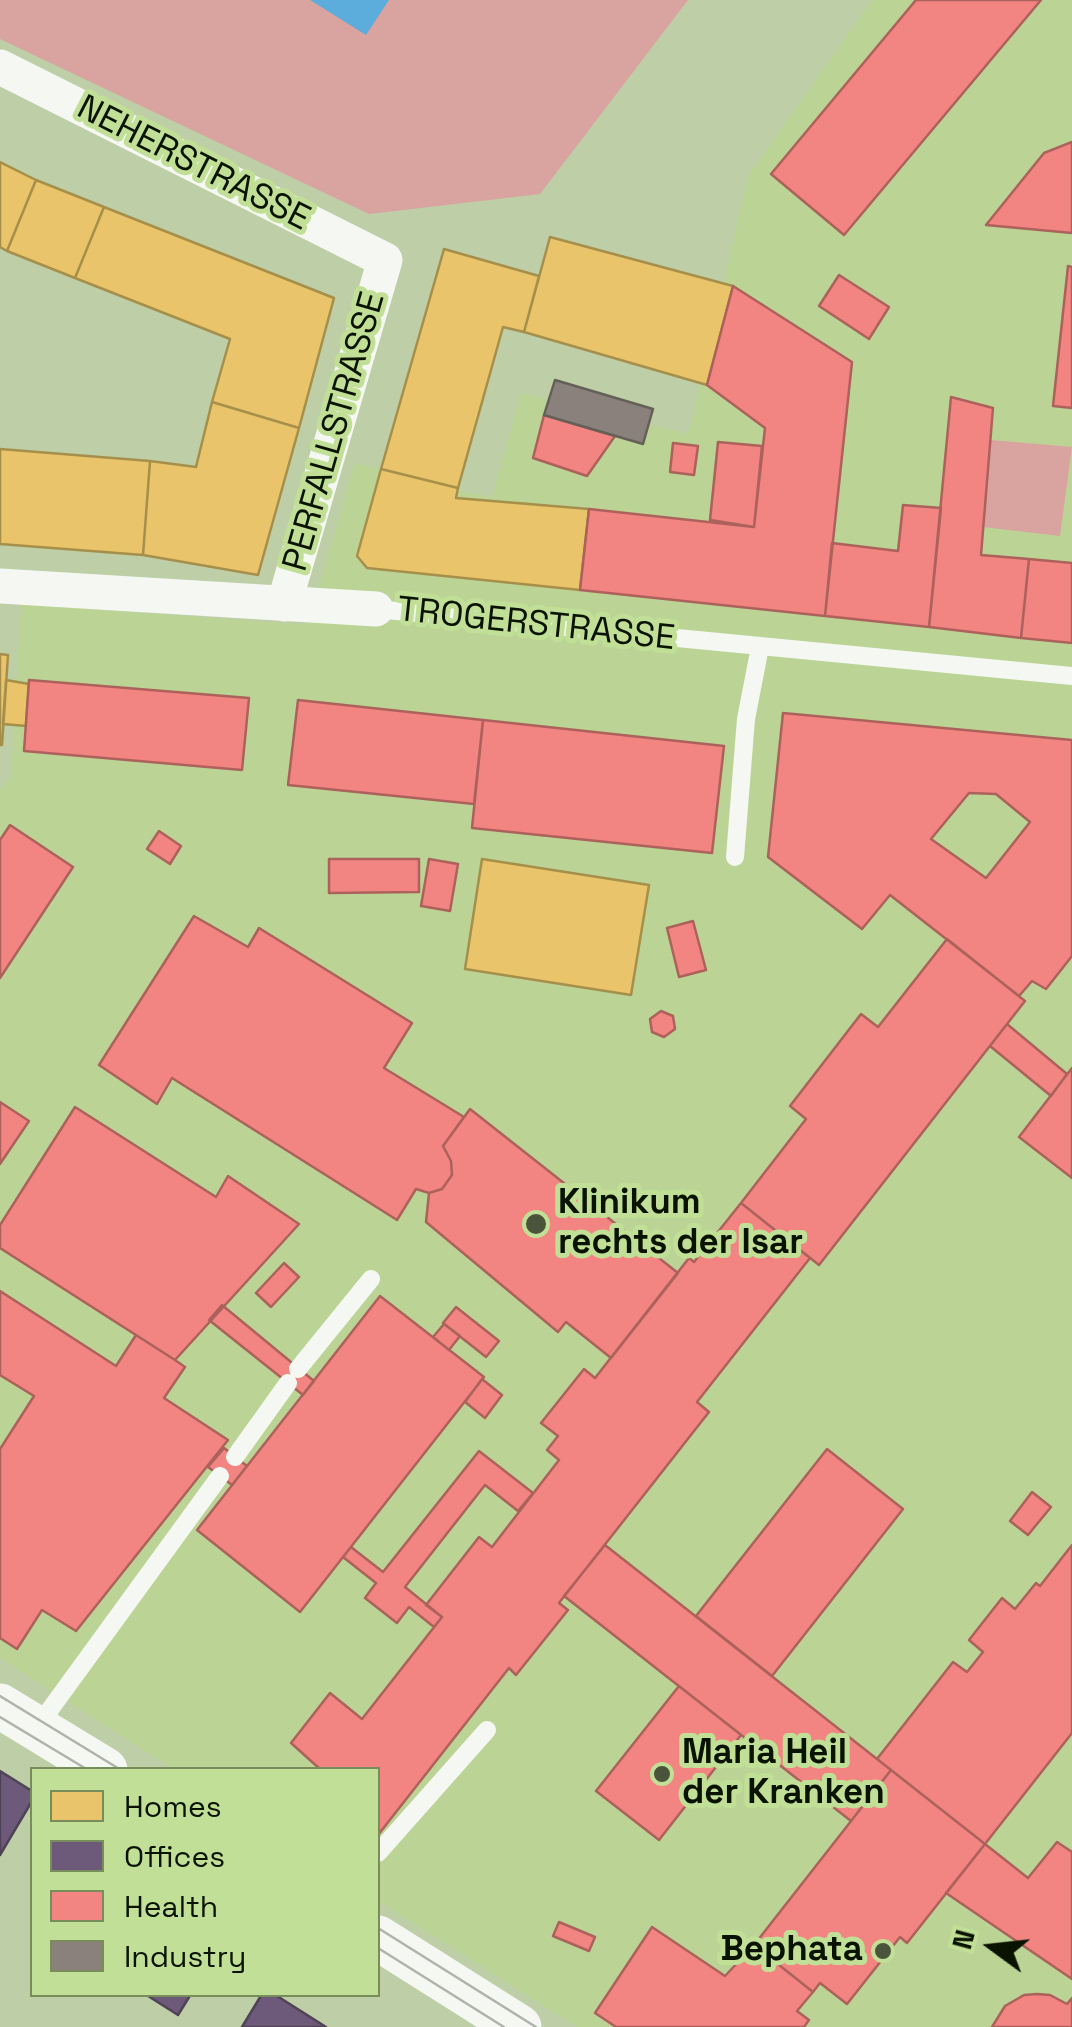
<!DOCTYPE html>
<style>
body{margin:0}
#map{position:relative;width:1072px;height:2027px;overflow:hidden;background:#becea7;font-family:"Space Grotesk",sans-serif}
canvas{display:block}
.legend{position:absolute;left:30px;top:1767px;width:350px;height:230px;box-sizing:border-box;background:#c1df96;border:2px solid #788d5a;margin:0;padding:12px 18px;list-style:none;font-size:30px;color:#0a1300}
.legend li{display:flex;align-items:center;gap:20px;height:50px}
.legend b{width:50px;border:2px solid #788d5a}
.north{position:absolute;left:942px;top:1897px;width:100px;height:100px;-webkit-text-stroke:8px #c1df96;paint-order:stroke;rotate:285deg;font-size:28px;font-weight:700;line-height:40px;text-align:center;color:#0a1300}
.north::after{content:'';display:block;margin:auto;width:35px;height:45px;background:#0a1300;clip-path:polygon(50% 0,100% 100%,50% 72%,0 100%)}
</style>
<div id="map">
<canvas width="1072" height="2027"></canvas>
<ul class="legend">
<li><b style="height:28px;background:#e9c46a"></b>Homes</li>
<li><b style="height:28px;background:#6d597a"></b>Offices</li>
<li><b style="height:28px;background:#f28482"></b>Health</li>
<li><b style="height:28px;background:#8a817c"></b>Industry</li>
</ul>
<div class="north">N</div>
</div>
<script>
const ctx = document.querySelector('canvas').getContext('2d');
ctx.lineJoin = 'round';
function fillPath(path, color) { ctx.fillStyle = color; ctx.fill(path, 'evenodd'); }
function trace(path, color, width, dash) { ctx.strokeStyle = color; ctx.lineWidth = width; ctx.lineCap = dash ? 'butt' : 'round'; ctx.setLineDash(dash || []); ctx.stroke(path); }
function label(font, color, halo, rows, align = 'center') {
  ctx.font = font + ' "Space Grotesk",sans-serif'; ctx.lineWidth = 10; ctx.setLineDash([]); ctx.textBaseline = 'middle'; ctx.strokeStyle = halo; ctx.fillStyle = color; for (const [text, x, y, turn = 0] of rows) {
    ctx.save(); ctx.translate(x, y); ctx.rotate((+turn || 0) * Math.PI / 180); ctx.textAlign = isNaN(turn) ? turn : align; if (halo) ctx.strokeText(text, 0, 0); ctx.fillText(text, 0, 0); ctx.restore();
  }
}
fillPath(new Path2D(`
 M872,0H1072V2027H577L378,1901V1770L173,1769L0,1658V790L11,777L21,604L308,625L355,463L492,498L521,393L689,434L748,176Z`), '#bbd496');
fillPath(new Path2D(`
 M0,0H688L540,194L369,214L0,39Z
 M991,440L1072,447L1060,536L983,527Z`), '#d9a3a0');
fillPath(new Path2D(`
 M310,0H389L366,35Z`), '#5caddb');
const homes = new Path2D(`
 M0,162L36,180L7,251L0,247Z
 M36,180L104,207L75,278L7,251Z
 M104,207L334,298L299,428L212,402L230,339L75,278Z
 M550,237L733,286L707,385L524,332Z
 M444,249L539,276L524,332L503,327L458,488L381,469Z
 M212,402L299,428L258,575L143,555L150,461L196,467Z
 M0,449L150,461L143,555L0,544Z
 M381,469L458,488L456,498L589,509L580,590L367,568L357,556Z
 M0,654L8,655L2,745H0Z
 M6,680L29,684L26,726L3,724Z
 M482,859L649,885L631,995L465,969Z`);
fillPath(homes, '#e9c46a');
trace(homes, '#a68f4a', 2.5);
const offices = new Path2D(`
 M0,1771L32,1791V1801L0,1855Z
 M145,1994H191L178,2015Z
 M262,1994H274L326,2027H242Z`);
fillPath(offices, '#6d597a');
trace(offices, '#4f4455', 2.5);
const health = new Path2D(`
 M916,0H1041L844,235L771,174Z
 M1072,142V233L986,225L1044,153Z
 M1068,266L1072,267V408L1053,406Z
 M839,275L889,307L869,339L819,306Z
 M733,286L852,362L825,616L580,590L589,509L754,527L765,428L707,385Z
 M951,397L993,408L981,555L1029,559L1021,638L929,627Z
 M544,415L615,436L587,476L533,458Z
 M718,442L762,446L754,527L710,520Z
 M673,443L698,446L694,475L670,472Z
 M903,505L941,508L929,627L825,616L832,543L898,551Z
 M1029,559L1072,563V643L1021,638Z
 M29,680L249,698L242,770L24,751Z
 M298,700L483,720L474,804L288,785Z
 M783,713L1072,740V956L1046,989L1032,981L1019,996L890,895L862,929L768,857ZM969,793L996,794L1030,822L986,878L931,839Z
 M483,720L724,746L712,853L472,828Z
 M10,825L73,867L0,978V840Z
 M159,831L181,846L170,864L147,849Z
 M329,859H419V892L329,893Z
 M429,859L458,864L450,911L421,906Z
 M194,916L248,947L259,928L412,1023L384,1068L464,1117L443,1146L451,1161L452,1175L442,1189L429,1193L416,1189L397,1220L172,1078L157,1104L99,1065Z
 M693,921L706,970L679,977L667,928Z
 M947,939L1025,1001L819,1265L741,1203L806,1119L790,1106L861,1014L878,1027Z
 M661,1011L673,1016L675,1029L664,1037L652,1032L650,1019Z
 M1007,1024L1067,1074L1051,1096L990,1046Z
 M1072,1068V1178L1019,1137Z
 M0,1102L29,1121L0,1164Z
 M75,1107L216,1197L228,1176L299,1224L175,1360L0,1248V1225Z
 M470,1109L678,1273L611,1358L566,1322L558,1332L426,1222L429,1193L442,1189L452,1175L451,1161L443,1146Z
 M741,1203L810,1258L697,1402L709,1412L559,1603L568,1610L516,1675L509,1668L378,1835V1770H321L291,1743L330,1693L362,1719L442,1617L426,1605L479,1537L492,1547L559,1460L547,1450L558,1436L541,1423L584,1369L595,1378L689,1258L694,1262Z
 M284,1263L299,1277L271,1307L256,1293Z
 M0,1291L116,1366L136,1335L175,1360L185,1367L164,1398L228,1440L76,1631L42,1610L17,1649L0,1638V1449L34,1396L0,1375Z
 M380,1296L484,1377L300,1612L197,1530Z
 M222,1305L314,1381L303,1395L209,1320Z
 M456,1307L499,1341L486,1357L443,1323Z
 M444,1324L460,1336L449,1350L433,1337Z
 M482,1379L502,1395L485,1418L465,1402Z
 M224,1448L247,1466L232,1485L208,1467Z
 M827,1449L903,1509L772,1676L696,1616Z
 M479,1451L533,1493L518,1511L485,1485L405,1587L442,1617L434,1627L409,1607L397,1623L365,1598L376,1583L343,1557L351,1547L383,1572Z
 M1032,1492L1051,1507L1028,1535L1010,1521Z
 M605,1545L891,1770L851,1821L564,1596Z
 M1072,1545V1733L985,1844L877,1759L953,1662L967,1672L983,1652L969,1640L1002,1598L1015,1609L1036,1583L1040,1586Z
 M679,1686L741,1735L659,1840L596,1791Z
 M891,1770L985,1844L907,1943L900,1937L847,2004L820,1983L813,1992L754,1945Z
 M1057,1842L1072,1852V1979L946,1893L985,1844L1028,1878Z
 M559,1922L595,1937L589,1951L553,1936Z
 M652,1927L725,1976L754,1945L813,1992L797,2011L809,2020L804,2027H616L595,2013Z
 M1037,1994L1050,1995L1067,2004L1072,1998V2027H992L1005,2006L1024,1995Z`);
fillPath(health, '#f28482');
trace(health, '#ac625b', 2.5);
const industry = new Path2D(`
 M555,380L653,409L643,444L544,415Z`);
fillPath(industry, '#8a817c');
trace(industry, '#646057', 2.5);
trace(new Path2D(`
 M376,609L1072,676
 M735,857L746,719L760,647
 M298,1369L371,1279
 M235,1457L288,1383
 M38,1726L220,1476
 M378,1853L487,1730`), '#f5f8f2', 18);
trace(new Path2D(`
 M0,67L385,260L284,604
 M0,586L376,609`), '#f5f8f2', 35);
trace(new Path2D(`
 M0,1706L105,1770
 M378,1938L519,2027`), '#f5f8f2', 45);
trace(new Path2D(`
 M0,1696L121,1770
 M0,1717L88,1770
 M378,1928L536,2027
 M378,1948L504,2027`), '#afb3a9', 2.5);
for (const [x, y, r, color] of [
 [536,1224,12,"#49543a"],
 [662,1774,10,"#49543a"],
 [883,1951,10,"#49543a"]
]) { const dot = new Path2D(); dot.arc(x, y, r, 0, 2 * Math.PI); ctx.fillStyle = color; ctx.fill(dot); trace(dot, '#c1df96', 4); }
label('35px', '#0a1300', '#c1df96', [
 ["NEHERSTRASSE",193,164,27],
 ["PERFALLSTRASSE",335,432,-74],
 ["TROGERSTRASSE",536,625,6]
]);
label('bold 35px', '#0a1300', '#c1df96', [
 ["Klinikum",558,1204],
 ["rechts der Isar",558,1244],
 ["Maria Heil",682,1754],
 ["der Kranken",682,1794],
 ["Bephata",863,1951,"right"]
], 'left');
</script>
